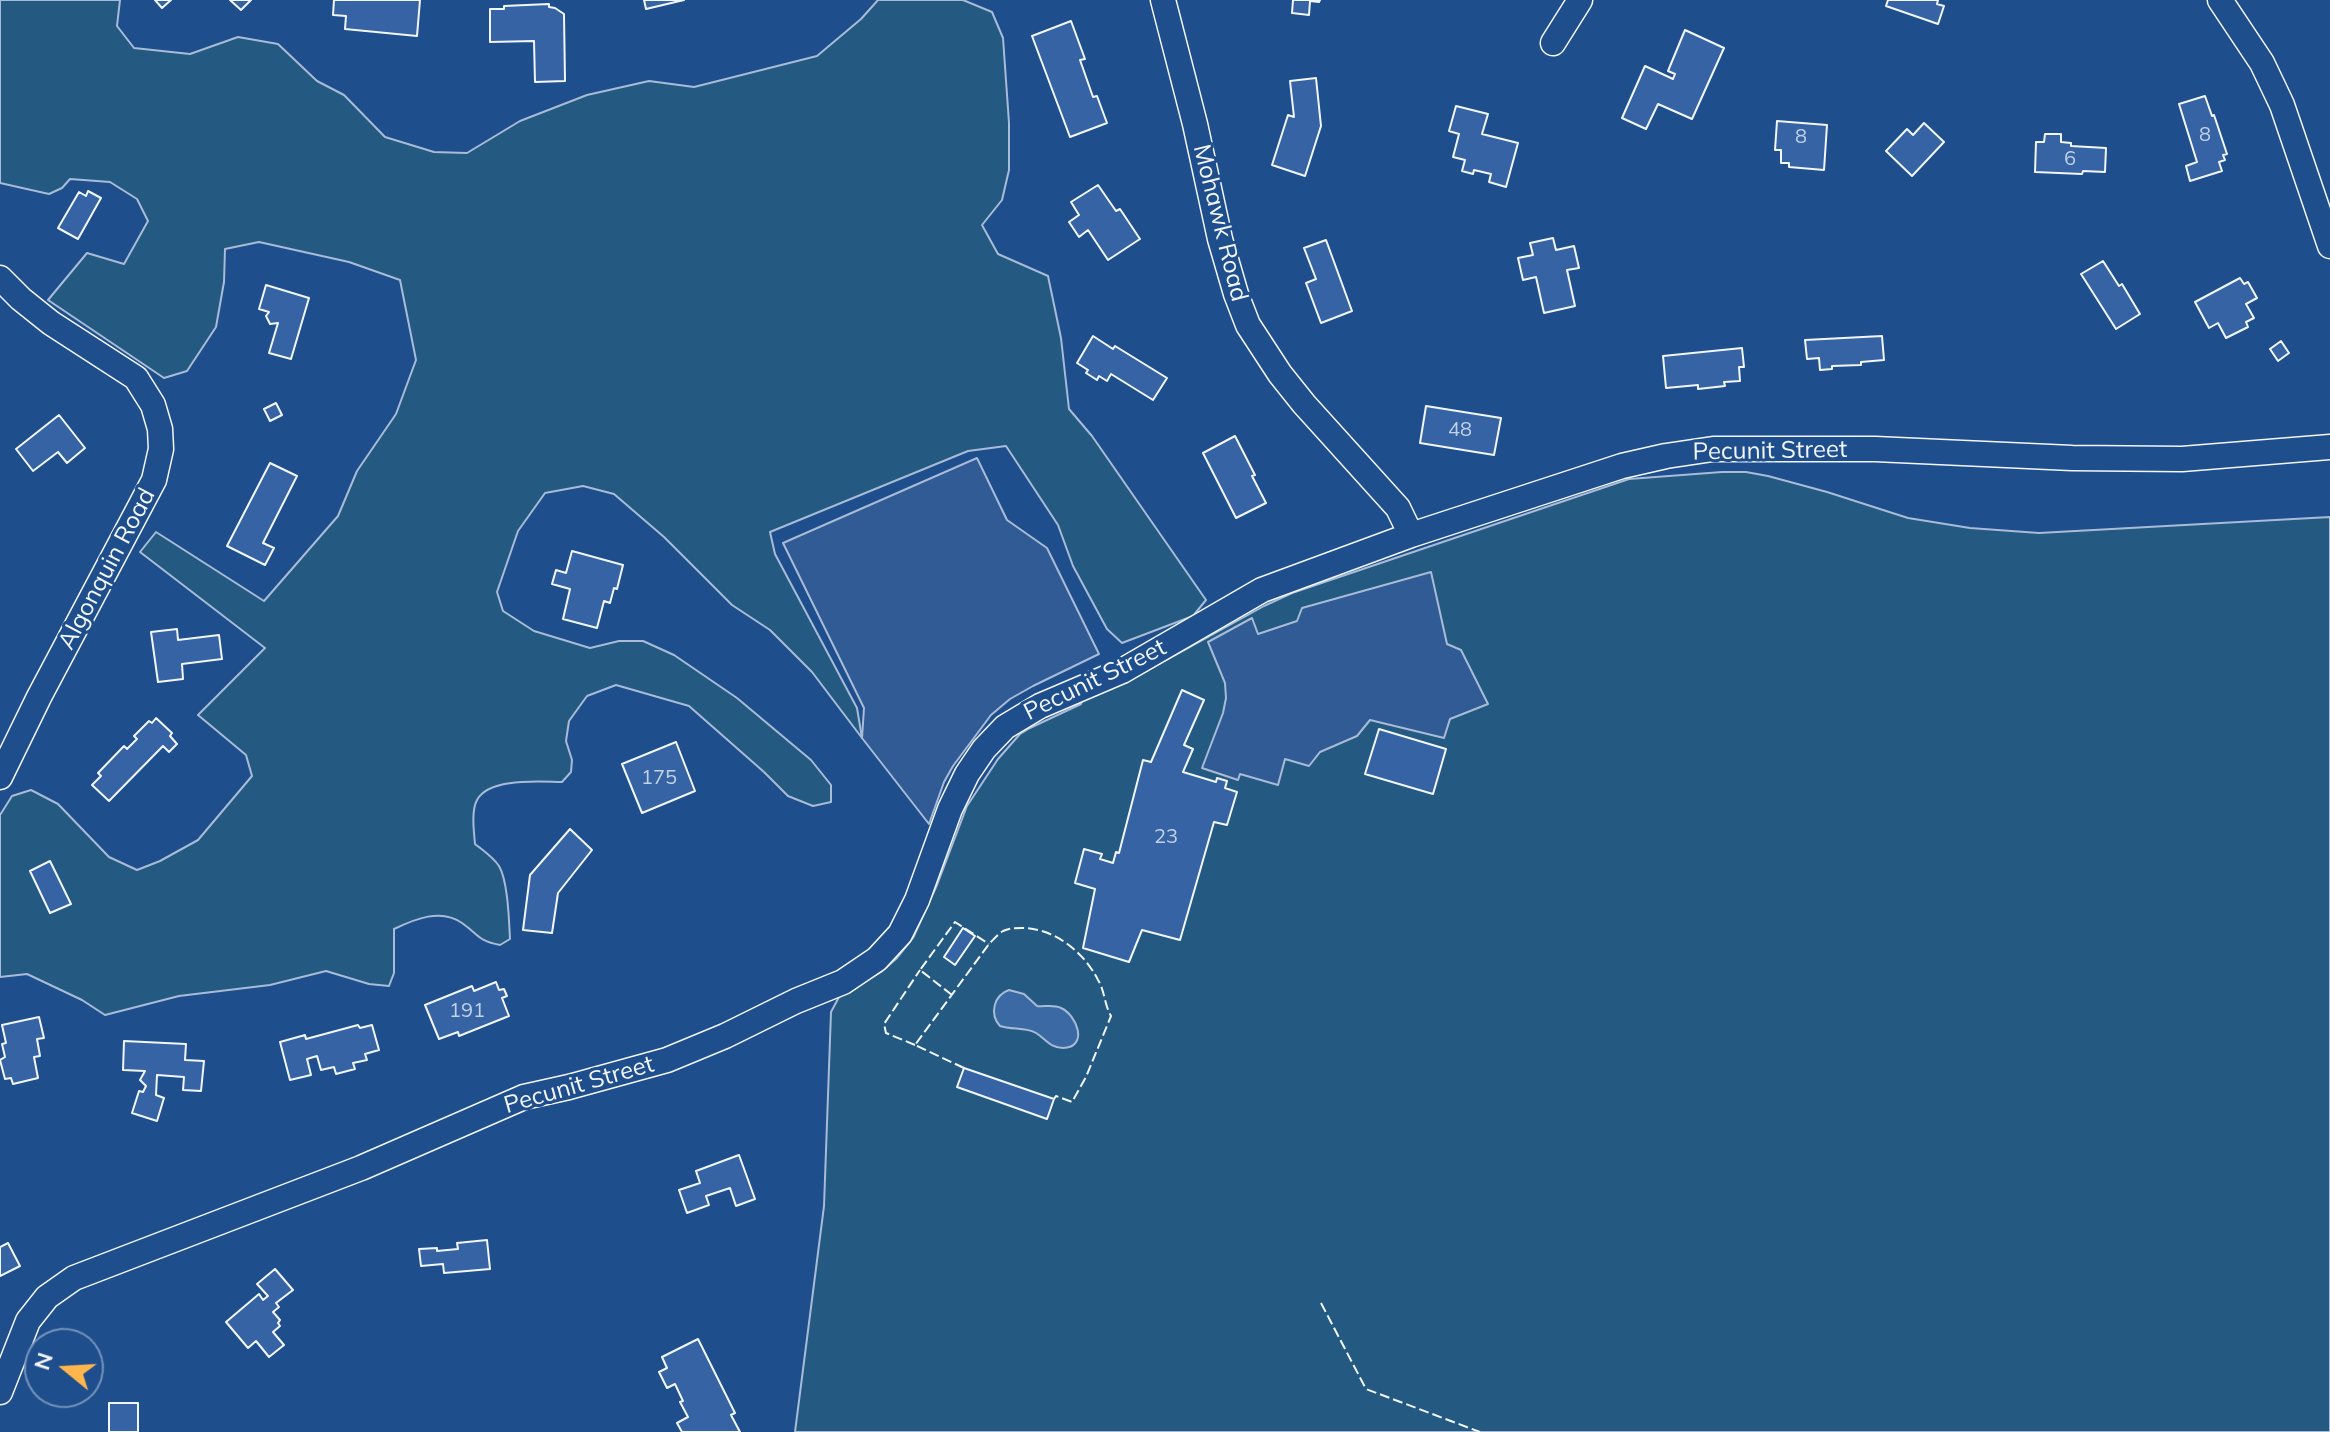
<!DOCTYPE html>
<style>
body{margin:0}
#map{position:relative;width:2330px;height:1432px;overflow:hidden;background:#1f4e8c;font-family:Mulish,sans-serif}
canvas{display:block}
.north{position:absolute;left:24px;top:1328px;width:80px;height:80px;box-sizing:border-box;background:#1f4e8c;border:2px solid #7391ba;border-radius:50%;rotate:288deg;font-size:22px;font-weight:700;line-height:32px;text-align:center;color:#f2f6ff}
.north::after{content:'';display:block;margin:auto;width:28px;height:36px;background:#ffb74d;clip-path:polygon(50% 0,100% 100%,50% 72%,0 100%)}
</style>
<div id="map">
<canvas width="2330" height="1432"></canvas>
<div class="north">N</div>
</div>
<script>
const ctx = document.querySelector('canvas').getContext('2d');
ctx.lineJoin = 'round';
function fillPath(path, color) { ctx.fillStyle = color; ctx.fill(path, 'evenodd'); }
function trace(path, color, width, dash) { ctx.strokeStyle = color; ctx.lineWidth = width; ctx.lineCap = dash ? 'butt' : 'round'; ctx.setLineDash(dash || []); ctx.stroke(path); }
function label(font, color, halo, rows, align = 'center') {
  ctx.font = font + ' Mulish,sans-serif'; ctx.lineWidth = 6; ctx.setLineDash([]); ctx.textBaseline = 'middle'; ctx.strokeStyle = halo; ctx.fillStyle = color; for (const [text, x, y, turn = 0] of rows) {
    ctx.save(); ctx.translate(x, y); ctx.rotate((+turn || 0) * Math.PI / 180); ctx.textAlign = isNaN(turn) ? turn : align; if (halo) ctx.strokeText(text, 0, 0); ctx.fillText(text, 0, 0); ctx.restore();
  }
}
const green = new Path2D(`
 M0,0H120L117,26L134,48L190,54L238,37L278,44L317,81L344,95L385,137L434,152L467,153L520,121L587,95L649,81L694,87L817,56L861,19L878,0H963L992,12L1003,38L1009,123V170L1002,200L982,225L998,254L1048,276L1061,338L1069,409L1092,436L1206,600L1193,616L1122,643L1107,629L1073,566L1058,525L1006,446L968,451L770,532L775,554L857,708L862,738L812,672L770,630L732,605L664,537L614,494L583,486L545,493L518,531L497,592L503,611L534,631L590,648L619,641H643L674,655L737,698L811,760L831,785V802L813,806L788,796L764,772L689,706L616,685L587,696L569,721L566,741L572,760L571,772L562,782C541,782 489,777 477,800C471,811 474,832 475,844C484,851 493,857 499,866C508,881 509,921 510,939L500,945C478,941 479,935 462,923C441,908 415,919 394,929V973L389,986L369,984L326,971L270,985L179,996L105,1015L82,1000L27,974L0,977V815L12,796L31,790L58,804L109,857L137,870L160,861L198,840L252,776L246,755L198,715L265,648L140,552L156,532L264,601L338,516L357,471L396,414L416,360L400,280L349,262L259,242L225,249L224,282L216,327L187,371L164,378L48,300L87,253L124,264L148,221L137,199L110,182L70,179L62,188L49,194L0,183Z
 M1722,472H1746L1768,476L1827,492L1908,518L1970,528L2039,533L2330,517V1432H795L824,1206L831,1012L839,997L881,972L897,958L913,938L937,885L967,806L998,759L1020,734L1030,728L1081,704L1082,701L1120,683H1125L1264,606L1292,593L1629,479Z`);
fillPath(green, '#245a82');
trace(green, '#a8bbd7', 2);
const parking = new Path2D(`
 M977,458L1007,520L1047,548L1099,654L1033,686L1010,699L991,715L953,766L944,782L929,824L862,738L864,708L783,543Z
 M1431,572L1447,644L1461,650L1488,704L1450,719L1444,738L1370,720L1357,736L1320,752L1309,766L1285,759L1278,785L1240,774L1238,780L1202,768L1223,713L1226,698L1225,683L1208,642L1252,618L1258,634L1297,621L1302,608Z`);
fillPath(parking, '#305b95');
trace(parking, '#a8bbd7', 2);
const water = new Path2D(`
 M1009,990L1024,994L1037,1006C1045,1007 1053,1004 1061,1008C1077,1015 1089,1047 1063,1048C1050,1048 1046,1039 1036,1033C1026,1027 1012,1030 1000,1026C989,1014 994,995 1009,990Z`);
fillPath(water, '#3b69a3');
trace(water, '#a8bbd7', 2);
const building = new Path2D(`
 M155,0H171L162,8Z
 M230,0H251L241,10Z
 M334,0H420L417,36L345,29L346,16L333,15Z
 M644,0H684L646,9Z
 M1293,0H1320L1319,2L1310,1L1309,15L1292,13Z
 M1888,0H1938L1937,4L1944,6L1938,24L1886,6Z
 M549,4V7L555,8L564,14L565,81L535,82L534,41L490,42V9H504V6Z
 M1071,21L1085,59L1080,60L1093,97L1097,96L1107,123L1070,137L1032,36Z
 M1685,30L1724,48L1692,119L1658,104L1646,129L1622,118L1645,66L1673,79L1675,74L1668,71Z
 M1316,78L1321,126L1305,176L1272,165L1288,115L1294,117L1290,81Z
 M2205,96L2212,116L2214,115L2227,154L2223,155L2225,160L2219,162L2222,171L2190,181L2186,166L2197,162L2179,104Z
 M1456,106L1488,114L1482,134L1518,143L1506,187L1489,182L1491,174L1474,170L1473,174L1462,171L1465,160L1453,157L1459,134L1449,131Z
 M1777,121L1827,125L1824,170L1789,167V163H1781V150H1775Z
 M1924,123L1944,142L1912,176L1886,151L1907,129L1913,135Z
 M2045,134H2061V142L2071,143V146L2106,148L2105,172L2083,171L2082,174L2035,172L2036,142H2044Z
 M1098,185L1116,211L1120,209L1140,239L1108,260L1088,230L1079,237L1069,222L1079,215L1071,202Z
 M88,191L101,198L78,239L58,228L79,192L86,196Z
 M1553,238L1556,250L1574,246L1579,268L1567,270L1575,306L1544,313L1536,277L1523,280L1518,258L1533,255L1530,243Z
 M1326,240L1352,311L1321,323L1306,283L1316,279L1304,248Z
 M2103,261L2119,286L2122,284L2140,314L2116,329L2081,274Z
 M2240,278L2244,284L2248,282L2257,298L2246,304L2254,318L2246,322L2248,327L2226,338L2218,323L2209,328L2195,302Z
 M266,285L309,298L291,359L269,353L278,323L270,324L266,316L269,312L259,309Z
 M1093,336L1113,349L1115,346L1167,378L1153,400L1111,374L1107,381L1099,376L1097,380L1086,373L1088,370L1077,363Z
 M1882,336L1884,360L1861,362V365L1832,366V369L1820,370L1819,358L1807,359L1805,340Z
 M2281,341L2289,353L2278,361L2270,349Z
 M1742,348L1744,367H1739L1740,381L1724,382L1725,386L1698,389V385L1666,388L1663,356Z
 M276,403L282,415L270,421L264,409Z
 M1426,406L1501,418L1494,455L1420,443Z
 M59,415L85,448L67,463L58,452L33,471L16,449Z
 M1235,436L1255,475L1252,476L1266,503L1236,518L1203,453Z
 M270,463L297,476L263,543L274,548L265,565L227,546Z
 M572,551L623,565L617,589L614,588L610,603L604,601L597,628L563,619L570,589L552,584L556,570L566,573Z
 M177,629L178,640L219,635L222,659L182,664L183,679L158,682L151,632Z
 M1182,690L1204,700L1184,745L1193,749L1183,772L1216,782L1217,778L1227,781L1225,788L1237,792L1227,825L1214,822L1180,940L1142,930L1129,962L1083,948L1095,889L1075,883L1084,849L1102,854L1100,859L1113,863L1116,852L1119,853L1143,760L1151,762Z
 M156,718L172,733L170,736L177,744L169,752L163,746L109,801L92,785L101,776L98,773L124,746L127,749L137,739L134,736L149,721L152,723Z
 M1379,729L1446,749L1433,794L1365,774Z
 M676,742L695,791L642,813L622,764Z
 M570,829L592,850L558,893L552,933L523,930L530,875Z
 M50,861L71,904L50,913L30,871Z
 M963,928L975,936L955,965L944,957Z
 M496,982L499,990L504,989L507,996L502,998L509,1016L459,1036L458,1032L439,1039L425,1005L472,986L474,991Z
 M39,1017L44,1038L37,1039L40,1056L34,1057L38,1078L13,1084L11,1078L5,1079L0,1060L5,1057L2,1044L6,1043L2,1025Z
 M358,1025L360,1028L372,1025L379,1050L365,1054L367,1060L353,1063L355,1069L336,1074L334,1067L321,1070L317,1056L307,1059L311,1075L290,1080L280,1042L305,1035L306,1039Z
 M124,1041L186,1044L185,1060L204,1061L201,1091L183,1090L184,1077L157,1075L156,1095L164,1098L157,1121L132,1113L139,1091L143,1092L146,1086L140,1080L145,1071L123,1070Z
 M964,1068L1054,1099L1047,1119L957,1087Z
 M739,1155L755,1199L736,1206L730,1188L706,1196L709,1205L687,1213L679,1190L700,1183L696,1171Z
 M487,1240L490,1269L444,1273L443,1264L421,1266L419,1249L437,1248V1251L458,1249L457,1243Z
 M8,1243L20,1266L0,1276V1247Z
 M275,1269L293,1290L276,1303L279,1307L273,1312L280,1320L278,1323L280,1326L273,1332L284,1345L269,1357L256,1341L248,1348L226,1322L259,1294L263,1300L268,1296L257,1284Z
 M698,1339L735,1413L731,1415L740,1432H682L677,1423L688,1417L680,1402L683,1401L675,1384L667,1388L659,1372L667,1368L662,1357Z
 M109,1403H138V1432H109Z`);
fillPath(building, '#3563a3');
trace(building, '#f2f6ff', 2);
const minor = new Path2D(`
 M1163,0L1195,124L1220,239L1236,294L1248,325L1280,374L1304,404L1398,508L1411,535
 M2220,0L2262,63L2282,105L2330,246
 M1553,43L1580,0
 M0,278L21,299L51,323L136,378L153,405L160,429L161,449L154,480L39,697L0,777
 M0,1392L28,1321L47,1297L74,1278L361,1168L524,1097L569,1087L667,1060L725,1036L796,1001L843,982L877,959L900,934L917,900L950,809L967,774L984,749L1005,727L1040,706L1122,671L1262,590L1411,535L1622,466L1666,456L1713,449H1875L2072,458L2182,459L2330,447`);
trace(minor, '#f2f6ff', 27);
trace(minor, '#1f4e8c', 24);
trace(new Path2D(`
 M952,995L920,970L955,922L989,944
 M915,1045L886,1033L884,1024L920,970
 M964,1068L915,1045L989,944C993,940 998,934 1003,931C1009,928 1015,928 1022,928C1054,928 1084,952 1098,980C1105,991 1104,1004 1111,1016L1086,1077L1072,1102L1056,1096L1054,1099
 M1321,1303L1366,1389L1480,1432`), '#f2f6ff', 2, [10, 4]);
label('20px', '#c3d1e8', null, [
 ["8",2205,135],
 ["8",1801,137],
 ["6",2070,159],
 ["48",1460,430],
 ["175",659,778],
 ["23",1166,837],
 ["191",467,1011]
]);
label('24px', '#f2f6ff', '#1f4e8c', [
 ["Mohawk Road",1220,223,76],
 ["Pecunit Street",1770,451,-1],
 ["Algonquin Road",107,569,-62],
 ["Pecunit Street",1095,680,-26],
 ["Pecunit Street",579,1085,-16]
]);
</script>
